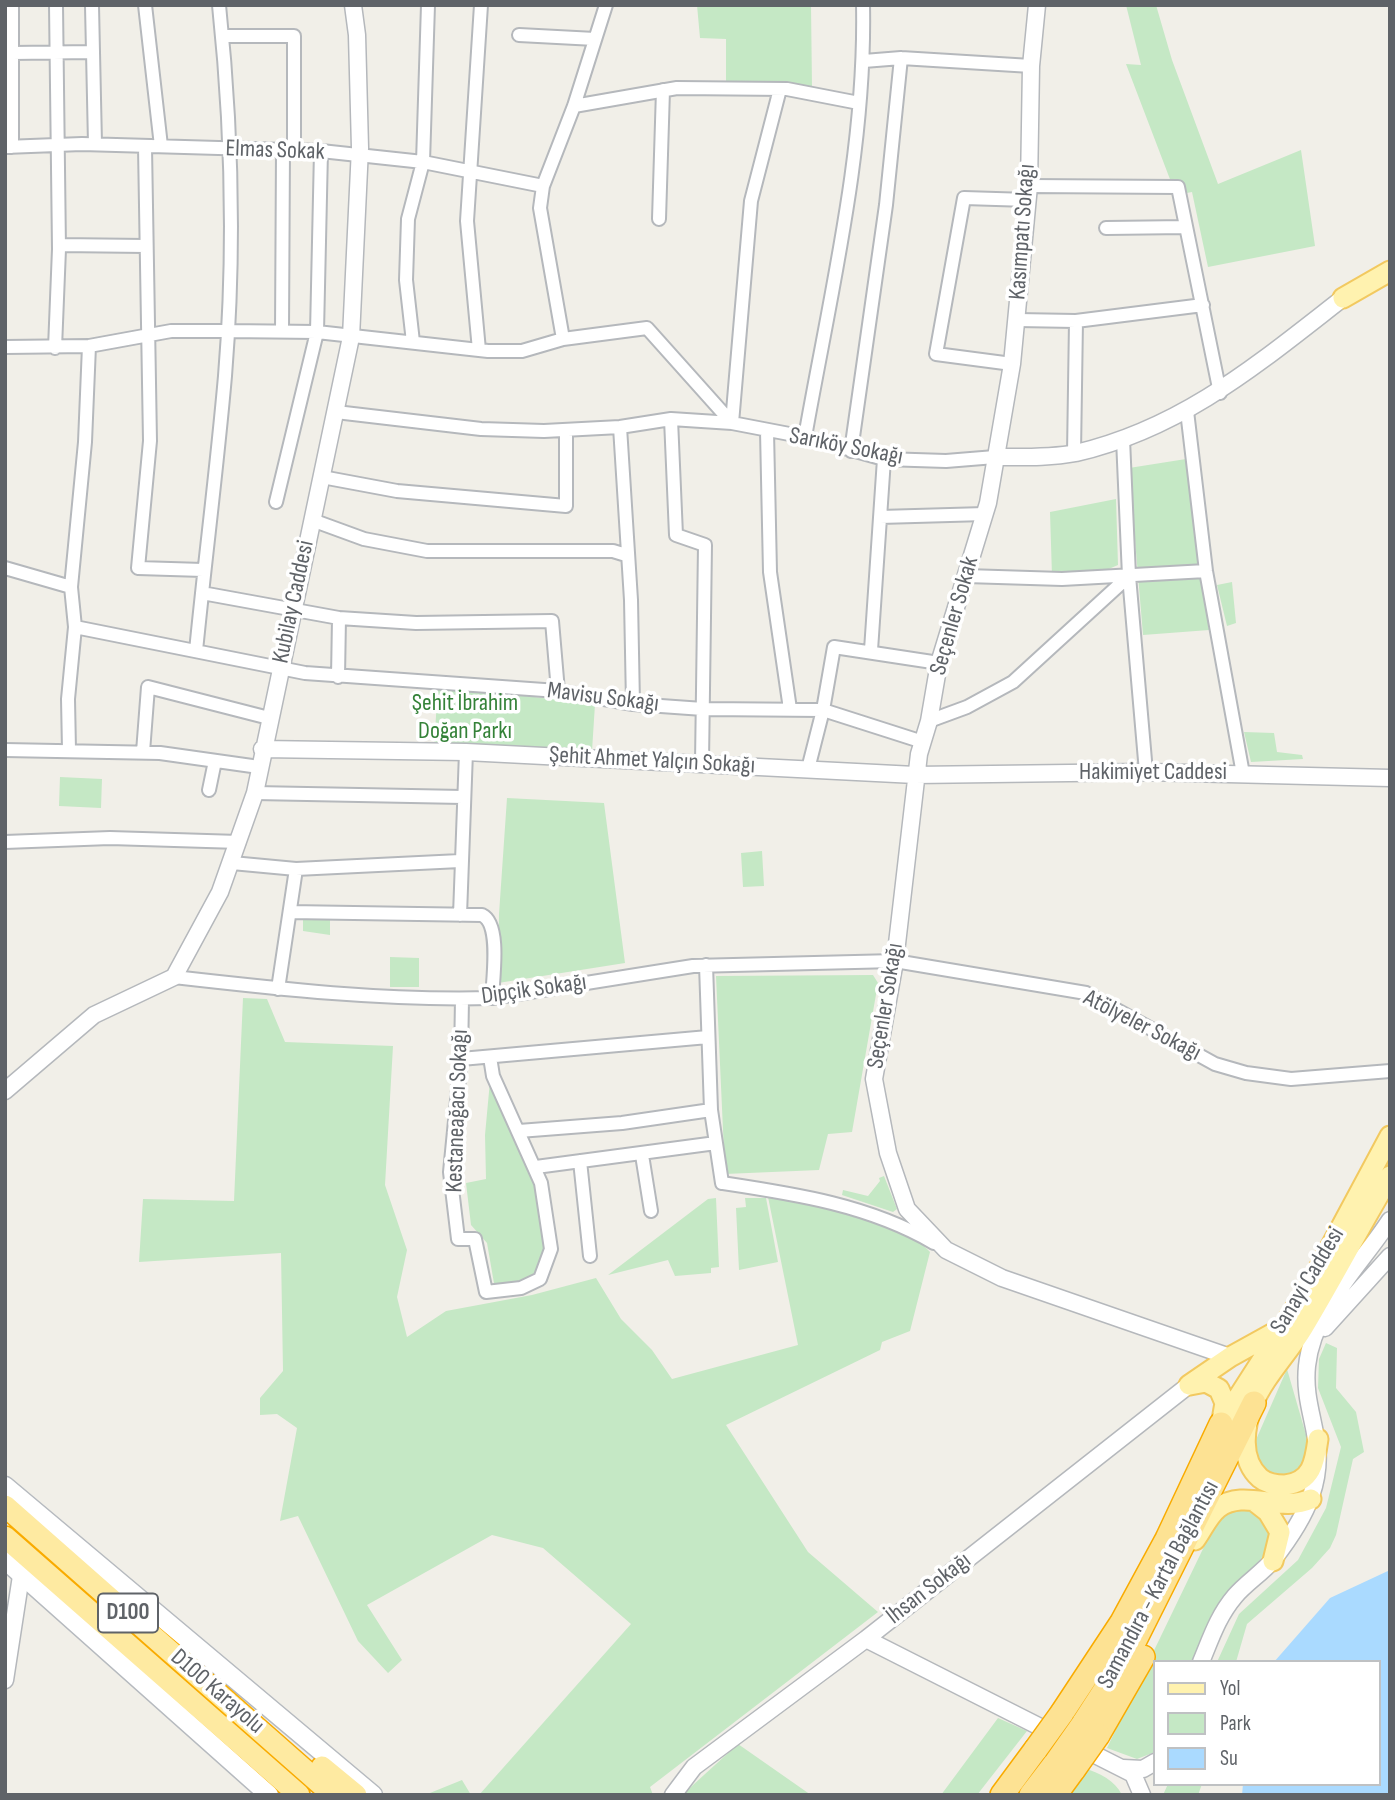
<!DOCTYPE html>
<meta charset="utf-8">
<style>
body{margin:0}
#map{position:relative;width:1395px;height:1800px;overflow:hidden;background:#f1efe8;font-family:"Sofia Sans Condensed",sans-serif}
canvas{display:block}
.frame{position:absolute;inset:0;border:7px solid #5f6368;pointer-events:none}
.legend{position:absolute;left:1153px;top:1660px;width:228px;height:126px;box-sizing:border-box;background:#fff;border:2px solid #bfc1c3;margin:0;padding:9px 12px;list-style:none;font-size:21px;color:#5f6368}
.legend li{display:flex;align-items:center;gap:14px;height:35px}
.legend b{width:35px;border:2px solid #bfc1c3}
</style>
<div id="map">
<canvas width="1395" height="1800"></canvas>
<div class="frame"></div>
<ul class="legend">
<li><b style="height:9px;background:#fff2af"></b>Yol</li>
<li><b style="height:19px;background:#c5e8c5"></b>Park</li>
<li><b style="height:19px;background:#aadaff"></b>Su</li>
</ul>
</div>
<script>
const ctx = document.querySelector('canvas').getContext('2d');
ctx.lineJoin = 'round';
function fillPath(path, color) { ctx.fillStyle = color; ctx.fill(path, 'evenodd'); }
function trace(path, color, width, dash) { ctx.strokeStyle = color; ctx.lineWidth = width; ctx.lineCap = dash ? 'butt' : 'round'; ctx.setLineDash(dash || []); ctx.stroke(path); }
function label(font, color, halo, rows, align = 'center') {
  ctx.font = font + ' "Sofia Sans Condensed",sans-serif'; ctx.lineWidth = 7; ctx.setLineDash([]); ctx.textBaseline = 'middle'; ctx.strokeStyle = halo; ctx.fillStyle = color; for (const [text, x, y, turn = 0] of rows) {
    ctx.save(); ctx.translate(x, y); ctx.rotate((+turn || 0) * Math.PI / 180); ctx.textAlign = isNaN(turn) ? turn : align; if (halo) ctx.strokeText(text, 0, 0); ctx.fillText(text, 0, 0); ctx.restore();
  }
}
fillPath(new Path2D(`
 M697,5H811L812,88L790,84L726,81V39L700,38Z
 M1126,5H1156L1172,60L1218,184L1301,150L1315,246L1208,267L1192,192L1176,195L1126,64L1141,65Z
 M1186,459L1209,630L1143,635L1129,468Z
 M1116,499L1118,565L1104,571L1052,576L1050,512Z
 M1232,582L1236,623L1227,626L1217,585Z
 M438,686L595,704L592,751L434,746Z
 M1244,732L1274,733L1277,752L1302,755L1303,759L1251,762Z
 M60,777L102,779L101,808L59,806Z
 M507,798L604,803L625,963L498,983L499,914Z
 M762,851L764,886L743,887L741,853Z
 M303,920H330V935L303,931Z
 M390,957L419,958V987H390Z
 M873,975L878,983L852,1132L828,1134L819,1170L725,1174L716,976Z
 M243,998L267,999L285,1042L393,1046L385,1185L407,1250L397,1297L407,1337L446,1311L532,1295L596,1278L621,1319L652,1350L672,1379L798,1345L768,1197C809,1203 903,1220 930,1252L910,1331L882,1342L880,1350L726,1425L808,1552L878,1612L650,1787L653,1795H479L631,1624L543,1548L492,1535L367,1605L402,1660L388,1673L358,1641L298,1516L280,1521L297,1428L277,1414L260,1415V1398L283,1371L281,1253L139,1262L143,1199L234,1201Z
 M490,1081C511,1123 566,1227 539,1271C530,1286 511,1287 495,1289L487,1243L471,1225L466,1183L486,1179L485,1135Z
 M884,1176L897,1209L893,1212L842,1195L843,1190L868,1196L880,1181L879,1178Z
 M716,1198L719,1267L711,1268V1273L675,1276L668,1260L608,1275L708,1199Z
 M745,1198H766L778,1262L739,1270L736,1208L746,1207Z
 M1326,1343L1337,1348L1336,1388L1356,1412L1364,1452L1353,1459L1336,1535L1330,1548L1312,1568L1247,1624L1236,1662H1217L1239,1614L1298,1560L1326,1508L1341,1447L1318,1388L1319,1359Z
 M1287,1369L1311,1452L1304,1472L1274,1479L1252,1457L1255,1442Z
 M1242,1508L1262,1516L1271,1535L1268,1550L1207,1625L1193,1662H1155V1752L1137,1759L1107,1748L1214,1526L1224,1514Z
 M998,1718L1027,1731L977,1795H941Z
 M738,1744L811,1795H682Z
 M1084,1768C1099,1773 1115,1780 1122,1795H1065Z
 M462,1780L471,1795H425Z
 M1168,1784H1202L1198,1795H1163Z`), '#c5e8c5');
fillPath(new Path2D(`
 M1390,1570V1795H1242L1243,1784H1379V1662H1274L1330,1598Z`), '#aadaff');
const minor = new Path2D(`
 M12,5V147
 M145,5L161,146
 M92,6L95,144
 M519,35L595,39
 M222,36H294V151
 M12,53L92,52
 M864,61L901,58L1031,66
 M574,106L677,88L787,89L859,103
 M5,147L82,144L321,151L423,162L543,186
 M145,147L150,441L138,568L203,570
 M1029,186L1178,187L1220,393
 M659,219L663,90
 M1106,228L1186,227
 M59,245L146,246
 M1017,320L1076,321L1203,305
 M282,331L283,150
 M563,339L540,208L543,186L574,106L606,5
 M413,342L406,280L408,219L423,162L428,5
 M5,347L89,346L171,331H227L317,332L488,351H522L563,339L647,328L732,423
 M55,348L59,249L56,5
 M479,350L467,221L481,5
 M1012,364L936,354L964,198L1028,200
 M1187,411L1206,571L1243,774
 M336,412L481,429L544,431L620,427L671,419L732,423L805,437L884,459L946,461L995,457
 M671,419L676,535L705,545L702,762
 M732,423L751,201L780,89
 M620,427L631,600L633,704
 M767,431L770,572L790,709
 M805,437C830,295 866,150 863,5
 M1123,439L1129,576L1146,772
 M851,451L886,205L901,58
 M1074,453L1076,321
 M322,477L397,491L566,506V430
 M276,502L317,332L321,151
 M880,517L985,514
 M312,520L364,539L427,551H613L626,555
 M5,568L71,587
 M966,576L1062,579L1206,571
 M202,593L339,618L416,623L552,621L558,691
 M75,627L305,673L558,691L633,704L703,709L823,710L923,742
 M871,650L884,459
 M196,651C205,559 217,468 225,376C235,253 232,128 219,5
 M338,677L339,618
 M929,721L967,707L1013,682L1129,576
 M5,750L160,753L259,767
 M69,750L68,699L75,627L71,587L85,442L89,346
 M143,752L148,687L269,718
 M808,769L823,710L834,647L939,663
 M209,790L215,761
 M255,793L463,797
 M5,842L110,838L239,842
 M232,863L296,869L460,861
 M290,912L482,915C501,924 493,977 492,998
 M460,915L466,752
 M706,965L711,1110L722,1183C795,1194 869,1205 934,1243
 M174,977C279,989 386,1001 492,998L693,966L895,961L1086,993L1215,1064L1246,1073L1291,1079L1390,1071
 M278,989L296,869
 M462,999L461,1059L450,1172L458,1239H475L486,1292L521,1288L540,1279L551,1249L541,1183L493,1076L490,1057
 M461,1059L708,1037
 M519,1131L622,1123L711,1110
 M642,1155L651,1211
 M580,1161L590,1256
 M536,1167L716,1143`);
const tertiary = new Path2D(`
 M1037,5L1031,66L1029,186L1012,364L988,503L939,663L929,721L919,754L895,961L874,1079L888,1153L907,1209L946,1250L1002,1278L1230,1357
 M995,457C1021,457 1050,458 1076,453C1183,428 1258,364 1343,298
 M262,749L466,752L915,775L1146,772L1390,778
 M5,1091L94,1015L174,977L220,892L255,793L351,337L360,148L357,35L353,5
 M1325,1328L1390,1256
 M866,1639L1133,1774L1142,1795
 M1201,1662C1211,1638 1218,1616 1235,1596C1246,1583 1262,1573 1273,1560C1287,1542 1304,1517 1311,1496C1330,1442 1302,1414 1307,1366C1313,1309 1360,1266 1390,1220
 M5,1680L21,1576
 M1123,1768L1143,1769L1155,1762
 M673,1795L694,1767L866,1639L1189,1385`);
const secondary = new Path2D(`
 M5,1486L373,1795
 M5,1560L269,1795`);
const primary = new Path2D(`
 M1343,298L1390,271
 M1189,1385L1230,1357L1277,1331
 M1190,1385L1206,1382L1219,1389L1225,1403L1222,1420
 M1221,1424L1309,1287L1390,1136
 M1318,1439C1315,1462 1312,1482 1285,1485C1276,1485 1267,1484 1260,1478C1239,1459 1244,1427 1253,1404C1264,1377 1288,1353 1303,1328C1333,1278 1360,1226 1390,1176
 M1254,1501L1268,1512L1280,1532L1273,1561
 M1195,1540C1203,1529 1208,1516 1218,1508C1244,1488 1279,1513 1311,1499`);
const trunk = new Path2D(`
 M5,1506L333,1795
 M5,1537L299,1795
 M322,1767L356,1795`);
const motorway = new Path2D(`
 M1062,1713L1122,1622L1167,1539L1221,1424
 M1083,1724L1127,1656L1254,1403
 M1098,1735L1143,1657
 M1002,1795L1036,1749
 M1031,1795L1057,1761
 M1055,1795L1074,1769`);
trace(minor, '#b5b8bc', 16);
trace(tertiary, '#b5b8bc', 19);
trace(secondary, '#b6babf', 21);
trace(primary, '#f2c960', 23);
trace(trunk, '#f9ab00', 24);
trace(motorway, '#f9ab00', 26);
trace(minor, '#fff', 12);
trace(tertiary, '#fff', 16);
trace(secondary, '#fff', 18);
trace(primary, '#fff2af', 19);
trace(trunk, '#feeaa1', 21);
trace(motorway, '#fde293', 23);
const motorwayBridge = new Path2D(`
 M1036,1749L1062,1713
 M1057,1761L1083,1724
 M1074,1769L1098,1735`);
trace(motorwayBridge, '#f9ab00', 26, []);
trace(motorwayBridge, '#fde293', 23);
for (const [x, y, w] of [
 [128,1613,60]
]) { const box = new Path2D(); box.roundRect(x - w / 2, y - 19.5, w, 39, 5); ctx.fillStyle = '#fff'; ctx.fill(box); trace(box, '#5f6368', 2); }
label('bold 23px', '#5f6368', null, [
 ["D100",128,1613]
]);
label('24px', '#5f6368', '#fff', [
 ["Elmas Sokak",275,151,2],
 ["Kasımpatı Sokağı",1023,232,-86],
 ["Sarıköy Sokağı",846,447,11],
 ["Kubilay Caddesi",294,602,-78],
 ["Seçenler Sokak",955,616,-74],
 ["Mavisu Sokağı",603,698,7],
 ["Şehit Ahmet Yalçın Sokağı",652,761,3],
 ["Hakimiyet Caddesi",1153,773],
 ["Dipçik Sokağı",534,990,-8],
 ["Seçenler Sokağı",886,1006,-81],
 ["Atölyeler Sokağı",1142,1026,27],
 ["Kestaneağacı Sokağı",458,1111,-88],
 ["Sanayi Caddesi",1308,1281,-59],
 ["Samandıra - Kartal Bağlantısı",1159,1585,-62],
 ["İhsan Sokağı",929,1589,-38],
 ["D100 Karayolu",217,1692,41]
]);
label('24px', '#348238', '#fff', [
 ["Şehit İbrahim",465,704],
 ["Doğan Parkı",465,732]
]);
</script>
